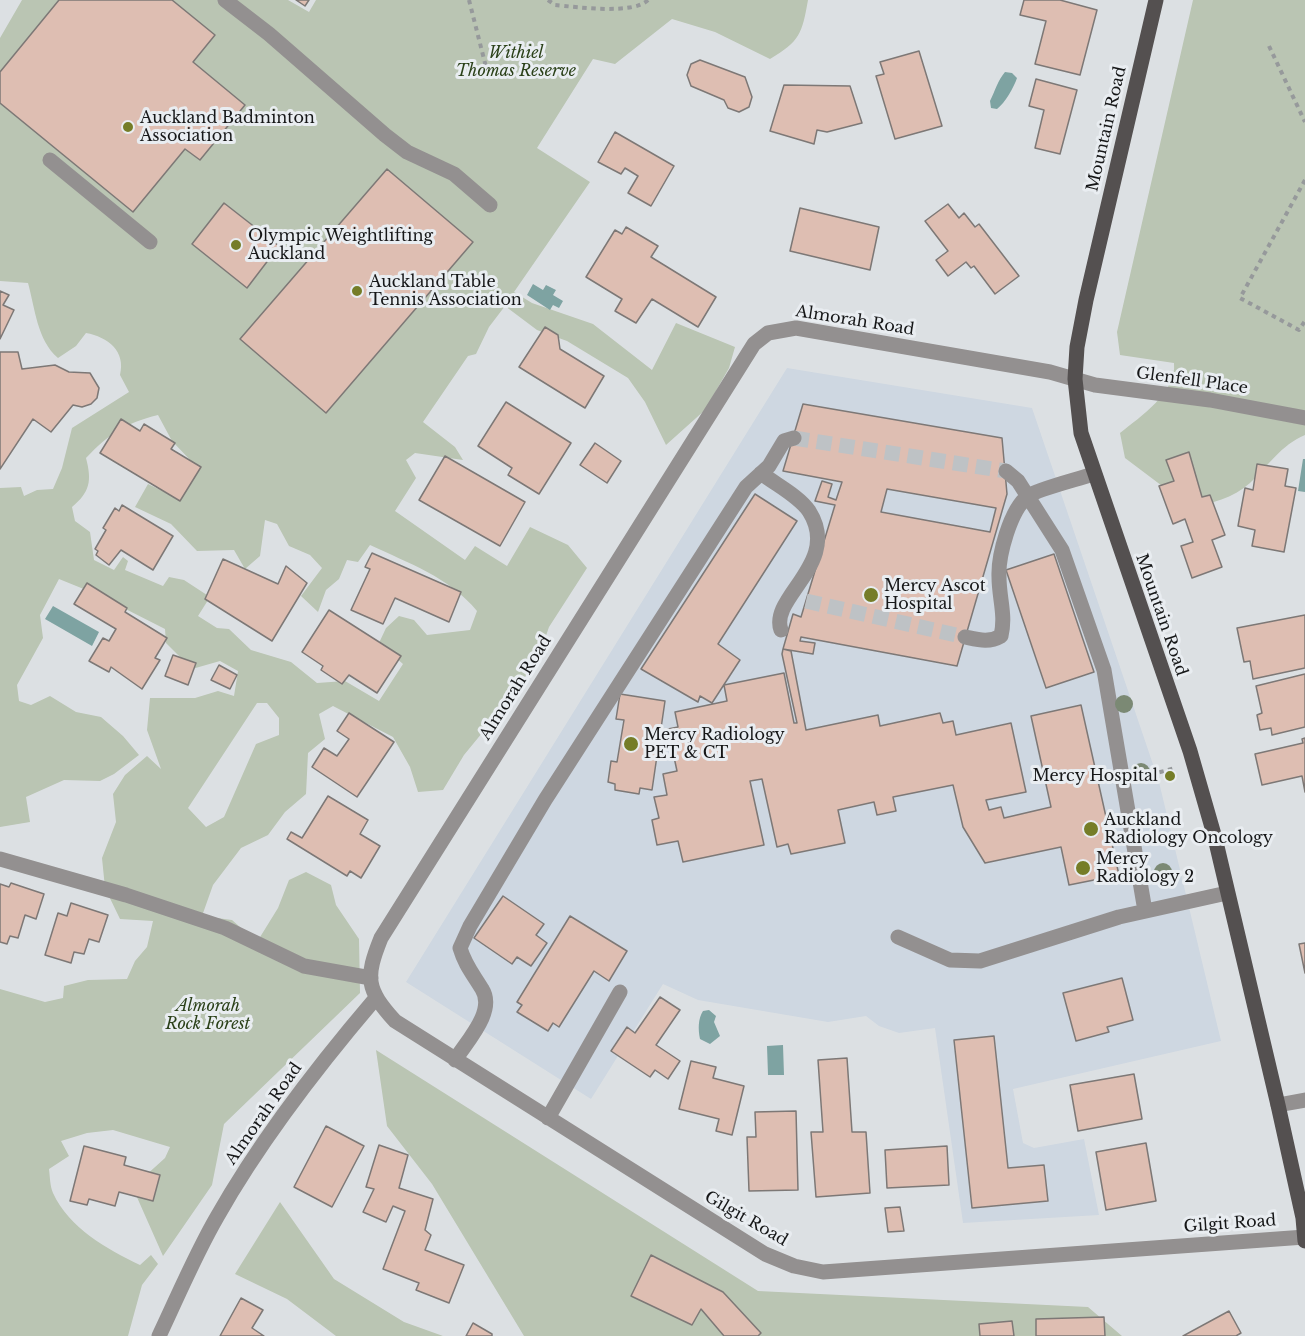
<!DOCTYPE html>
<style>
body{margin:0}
canvas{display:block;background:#dce0e3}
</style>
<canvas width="1305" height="1336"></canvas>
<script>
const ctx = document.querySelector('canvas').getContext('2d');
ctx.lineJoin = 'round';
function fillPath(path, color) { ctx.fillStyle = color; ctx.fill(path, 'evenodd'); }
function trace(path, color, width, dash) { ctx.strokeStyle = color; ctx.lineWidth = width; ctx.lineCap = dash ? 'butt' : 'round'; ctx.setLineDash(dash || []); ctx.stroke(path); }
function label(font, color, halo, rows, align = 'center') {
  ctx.font = font + ' "Libre Baskerville",serif'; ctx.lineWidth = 6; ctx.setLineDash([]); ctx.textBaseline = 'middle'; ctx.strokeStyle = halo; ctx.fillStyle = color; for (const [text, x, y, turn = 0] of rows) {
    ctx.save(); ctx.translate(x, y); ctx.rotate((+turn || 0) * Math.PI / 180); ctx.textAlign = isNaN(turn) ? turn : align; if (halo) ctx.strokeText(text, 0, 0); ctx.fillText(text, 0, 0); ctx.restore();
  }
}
fillPath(new Path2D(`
 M787,368L1032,408L1159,782L1221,1041L1013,1089L1023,1143L1034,1148L1084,1139L1099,1215L963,1223L935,1028L899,1033L879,1026L866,1016L828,1022L698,1000L663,984L591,1099L406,982Z`), '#ced7e1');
fillPath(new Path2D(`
 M22,0H288L309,12L316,0H808C802,34 800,41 770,59L715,32L672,19L615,64L593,59L537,148L590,182L514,292L532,303L593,324L652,370L676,323L735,347L729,368L705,410L666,445L645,402L628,378L567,341L537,330L505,306L489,327L476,354L468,356L423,422L455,447L463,460L415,453L406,460L416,478L395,511L465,560L475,546L507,566L530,527L568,545L587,568L549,627L540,653L519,688L464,755L443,790L418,792L410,767L393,737L333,706L319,714L325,739L308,753L306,794L285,812L268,835L241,848L213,885L202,916L232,920L257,942L278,908L289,880L306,872L331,885L336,905L359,939L360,993L224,1124L212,1185L163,1256L136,1195L144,1177L165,1158L170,1147L113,1130L87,1133L61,1141L69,1156L49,1169C50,1177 50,1186 53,1193C69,1228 107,1249 140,1265L151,1255L158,1264L142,1285L128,1336H0V989L45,1002L63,998L64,986L88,980L127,979L135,961L147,947L153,921L120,919L105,888L102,858L116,822L113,794L125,775L147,756L161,769L147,730L150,698H195L218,691L234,696L238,671L220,661L192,669L166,643L165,629L96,594L59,579L40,615L43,638L17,685L19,701L31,705L50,696L76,712L101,717L123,736L139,755L114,774L100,781L64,780L26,797L30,822L0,827V488L21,487L24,496L37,490L53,489L62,468L72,428L129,392L120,375C126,351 108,337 86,333L76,346L58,358C37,340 35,308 28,283L0,281V38ZM158,415L172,441L194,464L179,499L148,484L135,507L171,524L197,551L234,550L245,569L260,556L265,520L277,524L289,546L310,555L322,568L301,596L318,612L326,590L339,579L347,560L358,562L370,545C408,563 449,577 477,611L470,630L427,635L414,620L399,616L386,628L379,643L403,664L379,701L345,681L317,683L291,662L251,650L229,629L217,628L198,616L210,597L184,580L169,577L163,586L125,570L128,561L123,557L114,570L94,560L90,532L75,521L72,507C90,492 92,481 86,458C109,434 125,423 158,415ZM257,703H267L279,718V735L256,744L224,817L206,827L188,808Z
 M1193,0H1305V435C1281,445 1268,466 1250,483C1233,498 1211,504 1190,507L1125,458L1120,433C1140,417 1177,392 1174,363L1120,355L1117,332Z
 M376,1050L758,1291L1088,1307L1122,1336H524L432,1184L387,1126Z
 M280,1202L334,1279L404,1322L443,1336H336L287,1299L235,1274Z`), '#bac5b3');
fillPath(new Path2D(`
 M1005,72L1012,73L1017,78C1014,87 1005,103 997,109L991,108L990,101C995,91 998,80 1005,72Z
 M533,284L543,290L546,285L556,290L553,295L563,301L559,308L553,305L550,310L527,295Z
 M1303,459H1305V492L1298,491Z
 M53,606L99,632L92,646L45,619Z
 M709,1010L716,1016L714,1022L720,1036L710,1044L700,1039C698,1029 698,1019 703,1011Z
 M783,1045L784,1075H768L767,1046Z`), '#7ea3a2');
const building = new Path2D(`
 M59,0H172L215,35L193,62L245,105L200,160L185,149L133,212L0,103V72Z
 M296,0H309L305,6Z
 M1024,0H1060L1097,10L1080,75L1035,64L1046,21L1020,15Z
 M919,51L942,126L895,139L876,76L884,74L880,62Z
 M700,60L745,77L752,97L749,107L739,112L728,108L724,100L691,86L687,75L691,64Z
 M1036,79L1077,90L1060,154L1035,148L1044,110L1029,106Z
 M784,85L850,86L862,123L827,132L817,130L814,144L770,131Z
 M615,132L674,166L651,206L628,193L638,176L625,168L621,174L598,162Z
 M387,169L473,242L326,413L240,339Z
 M224,203L279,246L247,288L192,244Z
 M948,204L959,218L964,213L975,227L979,224L1019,276L995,294L974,266L971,268L966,262L948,276L936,260L948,251L925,221Z
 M800,208L879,227L870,270L790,251Z
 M626,227L658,246L651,257L716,297L698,327L652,299L636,323L615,311L622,299L586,277L615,230L622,234Z
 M0,291L9,295L3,305L14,310L0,339Z
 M545,327L558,335L560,349L604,376L585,408L519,367Z
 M0,352H18L22,369L55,365L69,372L90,373L99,388L97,398L91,404L82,407L73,405L51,432L33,419L0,469Z
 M506,402L571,443L539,494L508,475L512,468L478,446Z
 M803,404L1002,438L1007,494L957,666L801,637L800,641L815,643L813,654L783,649L793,614L801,617L835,505L815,501L822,481L832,484L828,497L836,500L842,482L783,471ZM887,489L996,508L990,532L881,512Z
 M121,419L140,431L144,424L175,443L171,449L201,467L180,501L100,453Z
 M595,443L621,461L607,483L580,465Z
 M1189,452L1202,497L1210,495L1225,535L1212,540L1222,567L1192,578L1181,546L1193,542L1185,519L1173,524L1159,486L1174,481L1166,460Z
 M445,456L525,502L500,546L419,500Z
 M1257,464L1288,469L1285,486L1296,488L1284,552L1252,546L1255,530L1238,526L1245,488L1253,490Z
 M755,494L797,521L718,644L740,660L712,703L700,696L698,702L641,669Z
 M122,505L173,536L153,570L121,550L109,565L96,555L98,551L95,549L106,530L103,528L115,508L119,511Z
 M372,553L461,592L449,622L395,598L383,624L351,610L370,569L365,567Z
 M1054,554L1094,672L1046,688L1006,570Z
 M223,559L278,584L286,566L307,583L272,641L205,599Z
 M87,583L127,608L125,612L167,638L155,658L160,660L142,689L111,667L109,672L89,661L103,638L109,641L116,629L74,604Z
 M329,610L401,656L377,693L349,675L342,684L321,670L323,666L302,652Z
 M1305,615V668L1253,679L1250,661L1244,662L1237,628Z
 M783,649L791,651L806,730L878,715L880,726L940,713L943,723L953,721L956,735L1011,723L1026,792L986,800L989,810L1001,807L1004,818L1051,807L1031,716L1081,705L1119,875L1069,885L1061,847L985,863L963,827L953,785L893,797L896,811L877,815L874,802L838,810L845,843L791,854L788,844L777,847L762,779L750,781L764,845L683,862L678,841L657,845L652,820L659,818L654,797L667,795L663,774L677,771L668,729L678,727L675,712L727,701L724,685L784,673L794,723H797L782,654Z
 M173,655L196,663L188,685L165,676Z
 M219,665L237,675L230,689L211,680Z
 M1305,674V727L1272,735L1271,728L1260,730L1257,715L1262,713L1256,686Z
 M620,694L665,701L652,790L640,788L639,794L615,790V784L608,782L611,761L617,762L624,720L616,719Z
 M349,713L394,742L357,797L312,767L324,748L337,756L349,739L337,731Z
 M1305,738V792L1302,776L1262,785L1255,754L1303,743L1302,739Z
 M328,796L368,820L360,834L380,846L361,878L350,871L347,876L287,839L291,832L302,838Z
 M11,883L44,894L36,919L25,915L18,938L10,936L7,944L0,942V884L9,887Z
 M503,896L544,924L536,935L547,943L531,966L517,957L512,964L474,938Z
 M71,903L108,915L99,942L89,939L84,954L74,952L71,963L45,955L58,913L67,916Z
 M570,916L627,951L609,981L594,971L559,1027L553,1023L548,1031L517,1012L522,1005L517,1002Z
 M1305,943V973L1299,944Z
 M1122,978L1133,1020L1107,1027L1109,1032L1076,1041L1063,993Z
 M660,997L680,1010L656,1045L680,1061L668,1079L655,1070L650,1077L611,1051L627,1027L635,1033Z
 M994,1036L1008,1168L1044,1165L1048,1201L972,1208L954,1040Z
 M847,1058L852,1132H866L870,1193L816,1197L811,1132H823L818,1060Z
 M691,1061L716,1067L713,1078L744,1086L732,1135L716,1131L719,1119L679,1109Z
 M1134,1074L1142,1119L1078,1131L1070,1085Z
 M796,1111L798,1190L749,1191L747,1137H756L755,1112Z
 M326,1126L364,1146L332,1207L294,1187Z
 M1146,1143L1156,1201L1106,1210L1096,1152Z
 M379,1145L408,1155L399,1188L433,1199L425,1230L431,1235L425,1250L464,1265L449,1303L416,1290L419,1283L383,1269L405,1211L393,1206L386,1222L363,1212L374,1189L366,1187Z
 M84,1146L126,1157L124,1165L160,1175L153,1201L119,1192L115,1206L89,1199L87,1205L70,1201Z
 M947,1146L949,1185L887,1188L885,1150Z
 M900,1207L904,1231L888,1232L885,1208Z
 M651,1255L723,1292L761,1333L758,1336H724L701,1309L692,1325L631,1296Z
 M241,1298L263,1310L252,1328L264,1336H220Z
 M1229,1311L1241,1333L1236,1336H1183Z
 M1104,1317L1105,1336H1036V1319Z
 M1012,1321L1014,1336H980L979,1324Z
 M473,1323L492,1334V1336H466Z`);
fillPath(building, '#debeb2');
trace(building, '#7d7876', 1.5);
trace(new Path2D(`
 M794,438L1006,471
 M806,601L965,637`), '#bec2c5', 15, [15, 8]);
trace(new Path2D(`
 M469,0L486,67
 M548,0L555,5C577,7 633,15 648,0
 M1269,46L1305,122
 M1305,180L1240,298L1299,330L1305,321
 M1142,777L1175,768`), '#96999b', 4, [4.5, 4.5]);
trace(new Path2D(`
 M225,0L269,34L385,135L407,152L454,174L490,205
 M50,160L150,242
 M1006,471L1018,481L1062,550L1104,670L1145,911
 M761,473C775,484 799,496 809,511C842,563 769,597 781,630
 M965,637C979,640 989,643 1001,636C1006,615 999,598 999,577C998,556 1010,510 1028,496C1038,489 1079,479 1093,474
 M0,859L126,895L225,928L304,966L371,978
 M898,937L950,960L980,961L1119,917L1227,893
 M455,1060C467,1041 496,1011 482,989C473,974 465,965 460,948L470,926L545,800L746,487L769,466L784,441L794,438
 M1278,1105L1305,1100
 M548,1118L620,992
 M1305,1237L823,1272L794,1266L765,1254L395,1021C366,989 365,978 381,938L754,344L768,333L796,328L1050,372L1095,385L1210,400L1305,418
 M159,1336C178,1296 195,1255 217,1217C261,1139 317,1067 375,999`), '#939090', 15);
trace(new Path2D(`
 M1156,0L1086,300L1077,347L1075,379L1081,433L1190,751L1215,838L1278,1105L1303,1218L1305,1241`), '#545050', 15);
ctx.fillStyle = '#7b8974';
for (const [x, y] of [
 [1124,704],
 [1141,772],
 [1163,872]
]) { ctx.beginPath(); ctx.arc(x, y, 9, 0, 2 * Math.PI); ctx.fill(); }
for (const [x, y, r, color] of [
 [128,127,6,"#757d28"],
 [236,245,6,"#757d28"],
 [357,291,6,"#757d28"],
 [871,595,8,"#757d28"],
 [631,744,8,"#757d28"],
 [1170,776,6,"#757d28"],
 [1091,829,8,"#757d28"],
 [1083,868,8,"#757d28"]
]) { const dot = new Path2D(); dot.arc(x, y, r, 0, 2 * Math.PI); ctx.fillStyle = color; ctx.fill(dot); trace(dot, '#e9edf1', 2); }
label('italic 16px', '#2b4119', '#e9edf1', [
 ["Withiel",516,53],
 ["Thomas Reserve",516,71],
 ["Almorah",208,1006],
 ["Rock Forest",208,1024]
]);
label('16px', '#161718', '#e9edf1', [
 ["Auckland Badminton",140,118],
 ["Association",140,136],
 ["Olympic Weightlifting",248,236],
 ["Auckland",248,254],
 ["Auckland Table",369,282],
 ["Tennis Association",369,300],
 ["Mercy Ascot",884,586],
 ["Hospital",884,604],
 ["Mercy Radiology",644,735],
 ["PET & CT",644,753],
 ["Mercy Hospital",1158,776,"right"],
 ["Auckland",1104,820],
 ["Radiology Oncology",1104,838],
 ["Mercy",1096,859],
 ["Radiology 2",1096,877]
], 'left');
label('16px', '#161718', '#e9edf1', [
 ["Mountain Road",1107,129,-77],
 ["Almorah Road",855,321,9],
 ["Glenfell Place",1192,381,8],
 ["Mountain Road",1161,615,71],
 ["Almorah Road",516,688,-58],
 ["Almorah Road",264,1114,-55],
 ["Gilgit Road",746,1219,30],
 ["Gilgit Road",1230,1224,-4]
]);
</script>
